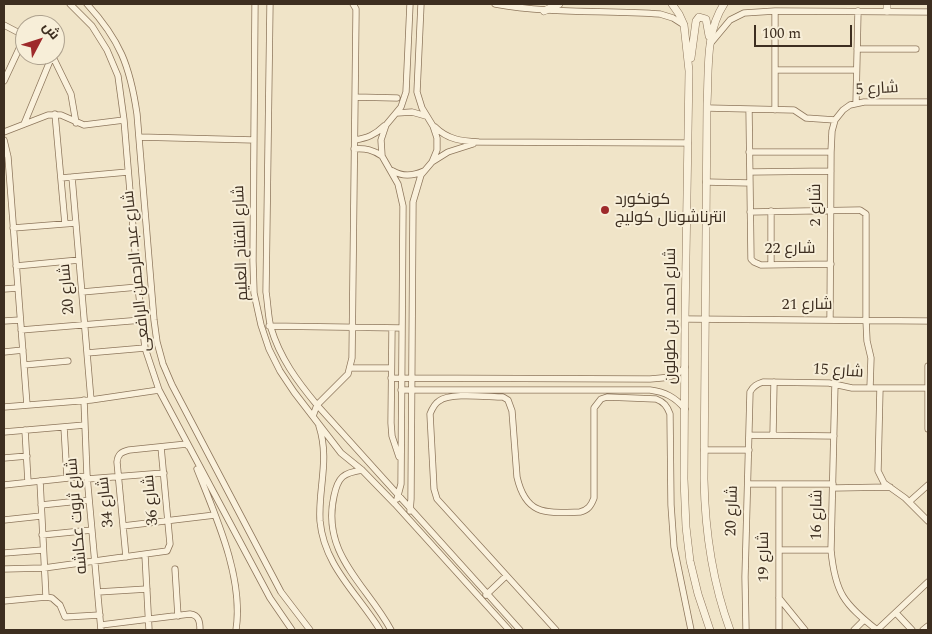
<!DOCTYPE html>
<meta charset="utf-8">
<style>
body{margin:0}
#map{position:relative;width:932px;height:634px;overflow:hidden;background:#f0e4c8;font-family:Spectral,Cairo,serif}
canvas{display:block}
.frame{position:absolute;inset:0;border:5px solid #3d2e20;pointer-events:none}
.north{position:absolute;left:15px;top:15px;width:50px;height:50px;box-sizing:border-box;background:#f7eed8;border:1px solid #ada18e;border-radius:50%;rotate:50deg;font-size:14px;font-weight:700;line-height:20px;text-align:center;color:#3d2e20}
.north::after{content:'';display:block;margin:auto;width:18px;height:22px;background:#9e2a2b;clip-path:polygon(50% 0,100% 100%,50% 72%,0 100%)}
.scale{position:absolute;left:754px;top:25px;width:98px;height:22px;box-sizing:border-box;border:2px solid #3d2e20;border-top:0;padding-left:6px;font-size:15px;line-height:18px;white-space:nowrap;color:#3d2e20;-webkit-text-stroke:4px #f7eed8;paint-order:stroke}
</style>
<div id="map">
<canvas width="932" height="634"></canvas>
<div class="frame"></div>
<div class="north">ش</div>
<div class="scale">100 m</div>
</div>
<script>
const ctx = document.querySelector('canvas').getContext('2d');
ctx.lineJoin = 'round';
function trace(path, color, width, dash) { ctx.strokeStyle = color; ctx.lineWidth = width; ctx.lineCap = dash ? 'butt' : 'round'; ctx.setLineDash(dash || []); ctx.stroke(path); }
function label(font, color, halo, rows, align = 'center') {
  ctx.font = font + ' Spectral,Cairo,serif'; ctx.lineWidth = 4; ctx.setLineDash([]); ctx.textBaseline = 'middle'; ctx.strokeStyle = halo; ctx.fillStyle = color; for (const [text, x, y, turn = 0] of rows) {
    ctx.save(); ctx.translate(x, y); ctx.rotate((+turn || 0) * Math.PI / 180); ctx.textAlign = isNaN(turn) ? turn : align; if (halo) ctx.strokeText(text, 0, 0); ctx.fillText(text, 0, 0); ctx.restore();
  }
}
const minor = new Path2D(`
 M70,4L92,26L107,50L118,76L124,120L138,287L145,348L159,390L270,598L292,630
 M87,4C120,40 130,66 137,114L154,320L157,342L163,364L172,385L281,592L310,630
 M255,4L253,261L254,293L261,325L269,349L280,371L294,392L341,453L362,470L395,504L509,630
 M270,4L266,292C268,304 268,317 271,328C280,358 297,381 317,405L520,630
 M495,4C550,14 605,10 660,14L673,18L684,25
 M4,25L25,36
 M710,44L730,20L744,13L775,11L928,12
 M857,49H916
 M52,55L71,94L76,123
 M775,70H856
 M4,81L25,36
 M355,97L397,98
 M856,103L858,11
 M707,108L794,110L806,118L835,120
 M749,109L751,259L754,262L761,265L831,264
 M775,110V11
 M397,113L412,112L426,116
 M55,114L65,224
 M24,124L52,56
 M435,127C448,140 462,141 479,142L688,143
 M4,132L48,115H61L84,125L124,120
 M139,137L254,140
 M4,140L8,157L27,405
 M355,140C367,138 375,135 384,126
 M354,149C366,148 373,150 382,156
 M749,152H831
 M432,162L448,152L473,144
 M393,171C403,177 413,176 424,171
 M750,172L831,171
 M72,177L91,400
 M61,178L128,172
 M706,182L750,183
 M750,212L860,210L866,214V320L867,341L871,358L870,388
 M13,228L76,223
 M771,265V211
 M16,266L79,260
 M4,289L18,288
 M82,292L138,287
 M685,319L928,321
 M830,320L831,152L832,131L835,120L843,110L850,105L864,102H928
 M4,321L20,320
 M269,326L402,328
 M392,328L391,423L392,436L399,457
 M21,330L142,320
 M4,352L23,350
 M87,353L145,348
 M24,365L68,361
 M928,366V429
 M351,368H391
 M391,378L650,379C664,378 676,378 685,367
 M835,383L831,550C835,593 844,604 877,630
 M880,388L878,471L884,483L905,498L928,521
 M401,390H650C665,392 675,397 685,409
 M84,400L87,476L101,630
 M4,407L91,400L159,390
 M313,416L317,405L348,374L352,358L356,14V9L353,4
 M319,426C330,460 318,488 320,521C324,566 358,594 380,630
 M64,427L67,478
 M25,430L28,482
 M4,432L85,425
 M749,435L834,436
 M773,435L774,382
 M704,450H749
 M4,458L27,456
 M197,469C216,517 244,578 236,630
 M362,470C343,473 338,477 334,496C321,554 366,584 391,630
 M87,479L164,473
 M40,481L46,597
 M748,484H833
 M4,485L87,476
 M833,488L890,487
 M397,499L401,484L403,206L398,184L382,156L381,140L386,125L401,107L406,92L410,4
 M909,502L928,485
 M41,505L89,500
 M410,511L411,499L413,202L421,175L432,162L437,150V138L433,126L422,108L417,92L421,4
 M4,520L41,516
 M123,526L215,515
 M42,535L92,530
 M779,550H831
 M4,553L43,550
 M145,555L149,630
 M126,557L117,462C118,454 121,452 129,450L187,444L188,446
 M4,569L44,568L167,551L170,544L161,447
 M175,569L178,616
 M98,592L147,589
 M486,595L506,576
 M779,598L805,630
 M4,601L46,597L52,598L60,605L65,617L100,615
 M896,613L912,630
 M101,625L190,614C199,615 200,622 200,630
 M556,630L437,499L434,489L430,414C432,409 434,404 439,401C450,392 488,397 503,397L508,400L512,411L517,477C526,516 546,513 580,512C588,510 591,506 594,498V408L601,399L607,397L656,399C664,402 667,406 670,414L671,505L674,547L691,630
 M746,630L745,577L750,392C753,386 757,384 763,382L829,383L852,388H927
 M779,630V484
 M854,630L864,620
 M877,630L928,582
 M923,630L928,626`);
const tertiary = new Path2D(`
 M672,4L679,14L684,25L689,71L685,319L684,479L686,527L690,561L698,594L710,630
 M724,4C705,33 709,70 707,104L704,479C705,531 712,581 730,630
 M544,11L559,4
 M887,11V4
 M691,58L696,21L699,17L706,19L709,36`);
trace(minor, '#8d765c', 7);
trace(tertiary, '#8d765c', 8);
trace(minor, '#faf1dc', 5.5);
trace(tertiary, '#faf1dc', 7);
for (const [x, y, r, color] of [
 [605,210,5,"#9e2a2b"]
]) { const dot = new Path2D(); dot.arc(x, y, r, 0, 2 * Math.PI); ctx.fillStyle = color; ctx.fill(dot); trace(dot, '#f7eed8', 2); }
label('16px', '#3d2e20', '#f7eed8', [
 ["شارع 5",877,90,-3],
 ["شارع 2",817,205,-90],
 ["شارع الفتاح العليم",242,243,-92],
 ["شارع 22",790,250],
 ["شارع عبد الرحمن الرافعى",138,271,-96],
 ["شارع 20",68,289,-95],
 ["شارع 21",807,306],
 ["شارع احمد بن طولون",672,316,-90],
 ["شارع 15",838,372,4],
 ["شارع 36",152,500,-95],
 ["شارع 34",107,502,-96],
 ["شارع 20",733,511,-88],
 ["شارع 16",818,515,-89],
 ["شارع ثروت عكاشه",78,516,-95],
 ["شارع 19",765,557,-90]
]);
label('16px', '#3d2e20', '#f7eed8', [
 ["كونكورد",615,201],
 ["انترناشونال كوليج",615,219]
], 'left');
</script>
